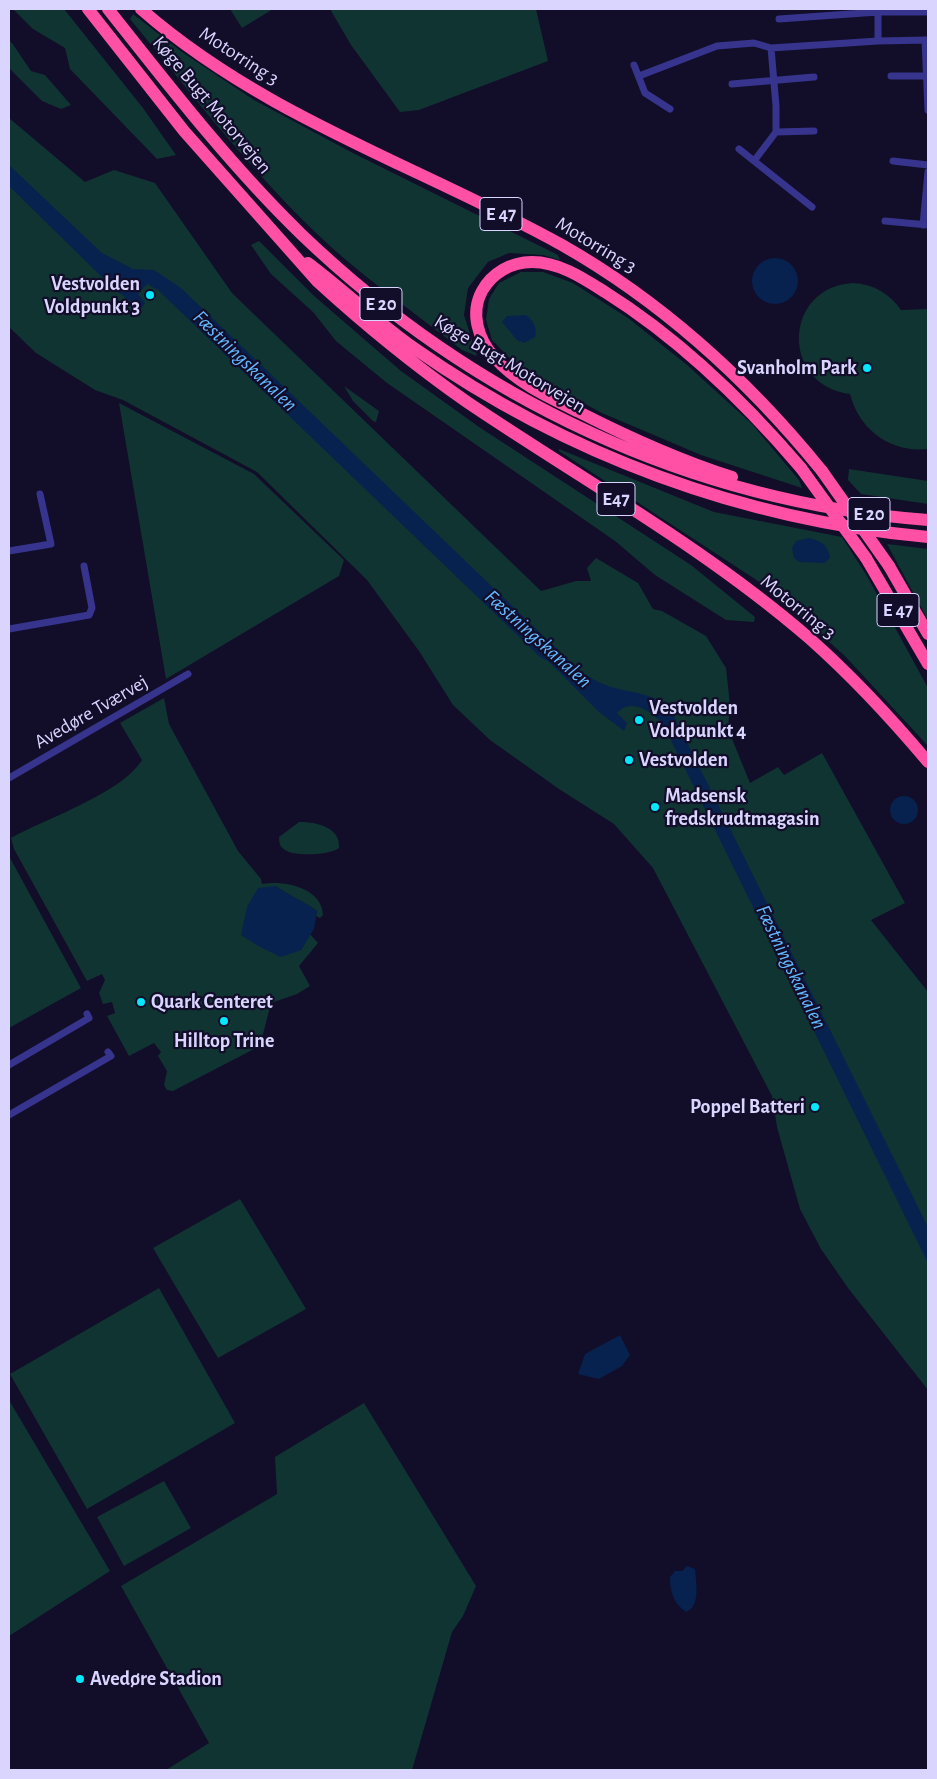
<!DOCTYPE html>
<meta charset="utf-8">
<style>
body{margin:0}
#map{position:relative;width:937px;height:1779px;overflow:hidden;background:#120d29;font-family:"Alegreya Sans",sans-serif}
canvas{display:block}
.frame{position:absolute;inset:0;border:10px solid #dad5ff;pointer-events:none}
</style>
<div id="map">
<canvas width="937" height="1779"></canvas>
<div class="frame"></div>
</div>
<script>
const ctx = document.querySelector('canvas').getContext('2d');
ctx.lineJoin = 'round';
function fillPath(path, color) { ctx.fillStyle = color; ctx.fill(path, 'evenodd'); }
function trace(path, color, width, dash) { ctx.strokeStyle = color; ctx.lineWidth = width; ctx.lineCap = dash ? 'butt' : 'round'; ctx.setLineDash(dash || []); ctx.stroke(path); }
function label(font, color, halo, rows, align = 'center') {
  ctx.font = font + ' "Alegreya Sans",sans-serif'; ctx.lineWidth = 4.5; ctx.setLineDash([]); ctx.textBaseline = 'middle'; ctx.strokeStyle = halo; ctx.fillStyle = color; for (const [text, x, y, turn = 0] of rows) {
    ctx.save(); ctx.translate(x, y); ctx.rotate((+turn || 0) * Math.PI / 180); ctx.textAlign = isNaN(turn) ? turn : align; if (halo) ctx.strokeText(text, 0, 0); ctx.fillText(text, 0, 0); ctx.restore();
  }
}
fillPath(new Path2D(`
 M13,9H64L143,108L176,155L157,159L70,69L65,48L33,29Z
 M230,9H273L242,28Z
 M330,9H536L548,61L419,110L400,112L351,45Z
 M133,14L182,52L254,100L351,152L558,255L560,260L543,255L509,253L488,262L468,288L464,315L477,356L462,350C413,311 359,275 314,231C247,166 189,91 130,19Z
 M9,41L12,43L31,71L45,75L71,105L61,109L42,101L9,68Z
 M9,118L85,182L114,170L155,183L232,293L541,591L576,581H591L587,568L596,558L638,583L653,609L662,611L706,636L726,668L730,705L728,729L750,783L778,767L784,775L822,753L905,903L871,920L928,992V1390L848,1288L821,1249L800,1209L777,1127L772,1096L653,868L614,824L559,789L490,740L453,705L419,651L367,580L257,472L123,400L95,390L36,353L9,327Z
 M259,241L313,295L401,371L479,427L691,565L755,617L754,622L726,620L655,575L615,541L387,383L336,341L313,312L271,274L251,245Z
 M521,272H543L573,283L628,318L686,364L752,424L799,480L802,488L701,455L602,413L521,370L492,340L486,320L489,299L499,283Z
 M853,283C874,284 890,294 901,310L928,309V449C891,453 859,430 850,394C780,385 783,287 853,283Z
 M344,386L379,411L376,422L373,421L353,401Z
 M119,403L254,474L344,560L339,576L166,679Z
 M559,449L714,512L842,537L867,576L928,688V746L844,655L764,585L559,451Z
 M849,469L928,481V504L861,494L848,480Z
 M887,544L928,549V620Z
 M164,698L169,724L238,851L261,879L262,884C285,880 322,888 323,915L320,918L316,916L317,911C303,901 289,896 276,886L301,950L310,934L318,943L299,966L310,986L297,994L271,1003L260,1046L173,1091L167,1090L164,1085L167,1071L158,1056L161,1052L154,1043L129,1056L107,1016L115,1013L112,1002L103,1004L99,993L105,980L102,974L87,981L14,849L11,838C45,819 122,793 142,760L120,723Z
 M299,822C316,822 341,827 339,848C330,855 295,857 285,850C280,847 279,843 279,837Z
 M9,856L81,988L9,1028Z
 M240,1199L306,1309L218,1358L153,1248Z
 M159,1288L235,1423L87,1509L10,1374Z
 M9,1400L110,1571L9,1636Z
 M364,1403L476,1586L463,1616L452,1632L412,1770H166L209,1743L121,1586L277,1494L275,1457Z
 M164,1481L191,1528L124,1566L97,1517Z`), '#103432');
fillPath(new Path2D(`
 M9,165L102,253L133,269L154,270L181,288L580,671C591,678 602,685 615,688C637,694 654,693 671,710L928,1227V1263L663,724C652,712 632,697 617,713L627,723L624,731L599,712L548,661L540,657L158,290L147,284L138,294L145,303L142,308L127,299L111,286L9,186Z
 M752 281a23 23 0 1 1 46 0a23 23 0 1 1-46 0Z
 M526,315C534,321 537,328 535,337L524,343L517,340L502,322L507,316Z
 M809,538C821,541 828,544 830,558L824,563L799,562L794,558L792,548L796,541Z
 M890 810a14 14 0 1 1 28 0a14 14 0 1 1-28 0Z
 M276,886C289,896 304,901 317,911L314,929L301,950L281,957L260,947L241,935L247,907L258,888Z
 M620,1335L630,1355L622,1366L599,1379L578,1374L585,1354Z
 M687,1566L695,1569C696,1582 701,1606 686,1612C673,1603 670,1591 670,1577L675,1571H682Z`), '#07224e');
trace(new Path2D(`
 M878,12V41
 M779,19L878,12H928
 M925,40L928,110
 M634,65L645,93L670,109
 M639,76L717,46L754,43L771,48L878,41L928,40
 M891,76H928
 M732,84L814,77
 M776,132L814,131
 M739,149L812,207
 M754,161L776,132V106L771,48
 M893,161L928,165
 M885,221L928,225
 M923,225L928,172
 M9,551L51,544L40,494
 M9,629L89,615L92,608L84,566
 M9,778L188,674
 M9,1065L89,1018L87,1014
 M9,1115L111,1056L108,1052`), '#36348c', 7);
trace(new Path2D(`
 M88,9L184,131L317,281C365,325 414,365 467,402C581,479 704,547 809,638C852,676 891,718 928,762
 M108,9C169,86 230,165 301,234C473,399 690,502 928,520
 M141,9C264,117 422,167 562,245C664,303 749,381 822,471
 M308,263C344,290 377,322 414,348C566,455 743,520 928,537
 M732,477C679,460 628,437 579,412C550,398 515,382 494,357C478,339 470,313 482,291C492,273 511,262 532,262C559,262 583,278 605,292C680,339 743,400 801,468
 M866,558L928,664
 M889,566L928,634`), '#ff50a6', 12);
trace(new Path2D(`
 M801,468L866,558
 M822,471L889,566`), '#ff50a6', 12);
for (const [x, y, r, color] of [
 [150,295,5,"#01e8ff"],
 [867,368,5,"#01e8ff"],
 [639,720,5,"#01e8ff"],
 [629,760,5,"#01e8ff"],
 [655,807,5,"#01e8ff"],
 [141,1002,5,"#01e8ff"],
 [224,1021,5,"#01e8ff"],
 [815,1107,5,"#01e8ff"],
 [80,1679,5,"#01e8ff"]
]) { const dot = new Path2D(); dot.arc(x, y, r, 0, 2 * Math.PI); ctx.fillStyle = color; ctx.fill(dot); trace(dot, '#120d29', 2); }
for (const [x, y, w] of [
 [501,214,42],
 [381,304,42],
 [616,499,38],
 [869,514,42],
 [898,610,42]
]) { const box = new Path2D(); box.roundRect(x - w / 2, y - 16.5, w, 33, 4); ctx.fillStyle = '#120d29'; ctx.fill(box); trace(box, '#dad5ff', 1); }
label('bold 19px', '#dad5ff', null, [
 ["E 47",501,214],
 ["E 20",381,304],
 ["E47",616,499],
 ["E 20",869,514],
 ["E 47",898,610]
]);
label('20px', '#dad5ff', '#120d29', [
 ["Motorring 3",239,56,33],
 ["Køge Bugt Motorvejen",212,105,50],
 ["Motorring 3",596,245,31],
 ["Køge Bugt Motorvejen",510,364,31],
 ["Motorring 3",798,607,39],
 ["Avedøre Tværvej",91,712,-30]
]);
label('bold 20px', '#dad5ff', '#120d29', [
 ["Vestvolden",140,284,"right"],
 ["Voldpunkt 3",140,307,"right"],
 ["Svanholm Park",857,368,"right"],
 ["Vestvolden",649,708],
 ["Voldpunkt 4",649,731],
 ["Vestvolden",639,760],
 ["Madsensk",665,796],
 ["fredskrudtmagasin",665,819],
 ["Quark Centeret",151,1002],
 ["Hilltop Trine",224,1041,"center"],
 ["Poppel Batteri",805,1107,"right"],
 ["Avedøre Stadion",90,1679]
], 'left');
label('italic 21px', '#63b9ff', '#120d29', [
 ["Fæstningskanalen",245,361,44],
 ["Fæstningskanalen",538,639,42],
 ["Fæstningskanalen",791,967,64]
]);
</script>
